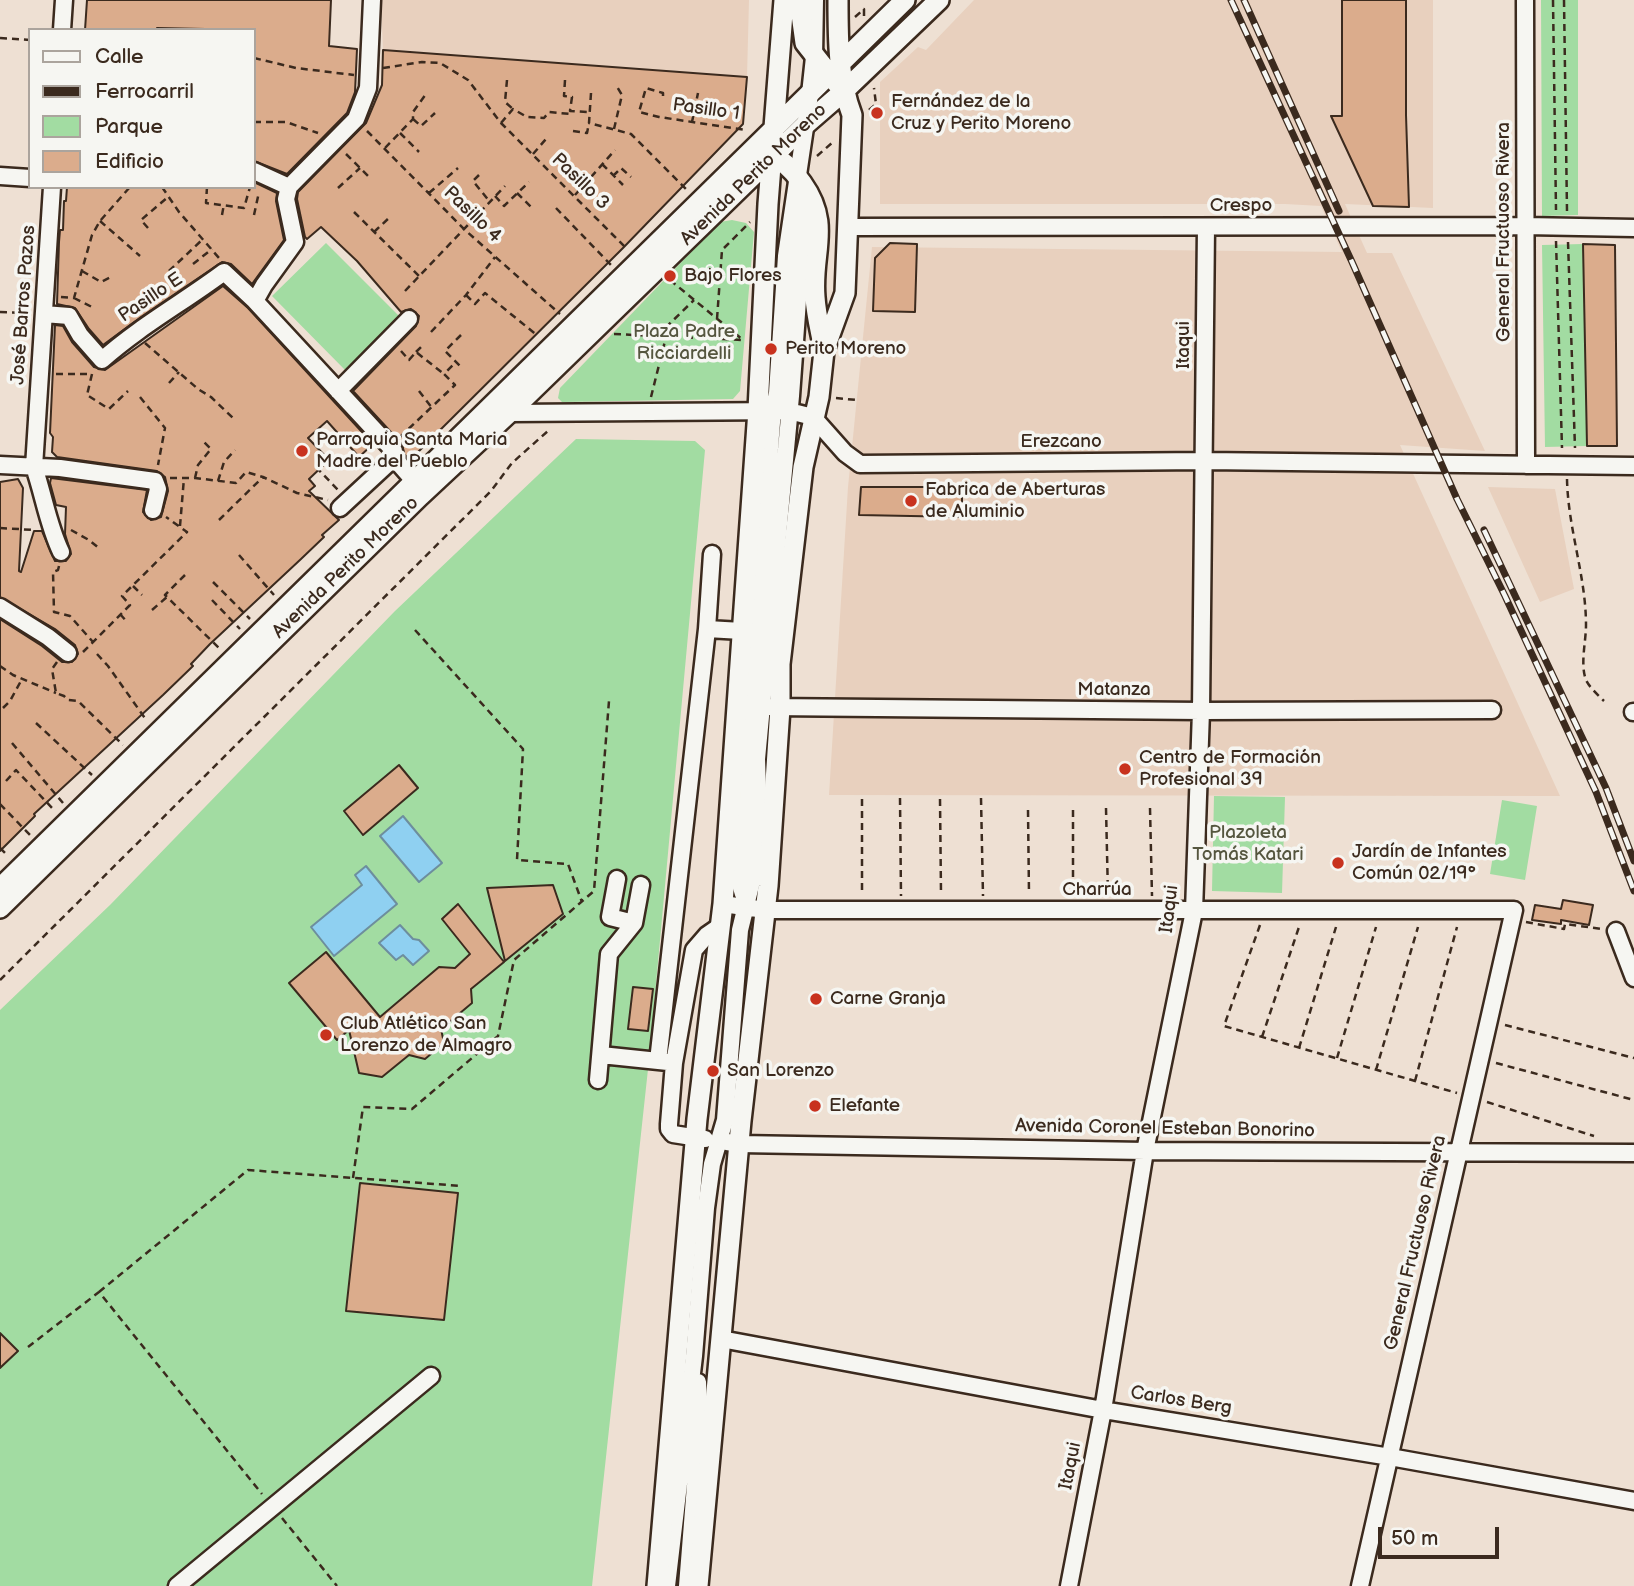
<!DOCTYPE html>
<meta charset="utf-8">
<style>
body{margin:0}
#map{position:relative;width:1634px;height:1586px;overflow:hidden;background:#eee0d3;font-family:"Balsamiq Sans",sans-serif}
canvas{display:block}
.legend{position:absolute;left:28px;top:28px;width:228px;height:161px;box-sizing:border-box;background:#f6f6f2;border:2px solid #aba49d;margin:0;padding:9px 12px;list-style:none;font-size:21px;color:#3b2a1e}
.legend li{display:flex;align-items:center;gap:14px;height:35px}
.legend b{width:35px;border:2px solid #aba49d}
.scale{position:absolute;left:1378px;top:1527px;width:121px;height:32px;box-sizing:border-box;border:4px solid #3b2a1e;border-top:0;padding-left:9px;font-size:21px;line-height:24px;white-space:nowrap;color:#3b2a1e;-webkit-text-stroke:5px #f6f6f2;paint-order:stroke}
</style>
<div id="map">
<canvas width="1634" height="1586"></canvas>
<ul class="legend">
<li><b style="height:9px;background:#f6f6f2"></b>Calle</li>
<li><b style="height:9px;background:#3b2a1e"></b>Ferrocarril</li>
<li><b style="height:19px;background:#a2dca2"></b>Parque</li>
<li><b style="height:19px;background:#dbac8c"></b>Edificio</li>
</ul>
<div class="scale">50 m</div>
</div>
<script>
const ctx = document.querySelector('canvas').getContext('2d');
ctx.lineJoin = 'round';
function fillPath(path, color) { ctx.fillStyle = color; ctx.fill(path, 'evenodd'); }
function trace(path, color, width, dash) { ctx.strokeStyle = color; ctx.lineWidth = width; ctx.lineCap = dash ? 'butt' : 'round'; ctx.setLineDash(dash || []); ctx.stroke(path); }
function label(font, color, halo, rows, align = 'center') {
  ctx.font = font + ' "Balsamiq Sans",sans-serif'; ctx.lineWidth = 7; ctx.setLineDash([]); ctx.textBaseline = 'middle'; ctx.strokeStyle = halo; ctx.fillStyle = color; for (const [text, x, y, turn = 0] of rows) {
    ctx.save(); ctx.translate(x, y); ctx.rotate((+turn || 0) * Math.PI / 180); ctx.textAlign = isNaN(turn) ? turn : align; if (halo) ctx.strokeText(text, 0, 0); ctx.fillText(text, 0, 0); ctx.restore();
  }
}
fillPath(new Path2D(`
 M381,0H749L747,77L383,50Z
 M974,0H1433V208L1345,204L1367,253H1392L1485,451L1400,445L1560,796L829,795L848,487L872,247L1342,252L1321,206L1285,204H880V82L918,47L926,50Z
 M1488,487L1555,489L1574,589L1540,602Z`), '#e8d0be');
fillPath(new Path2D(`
 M1541,0H1578V215L1542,216Z
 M732,220L746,223L754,232L740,391L733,399L562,402L558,398L560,388L720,222Z
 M326,243L400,317L346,371L272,296Z
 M1583,244L1587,446L1545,447L1542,245Z
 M576,439L695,441L705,450L649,1060L592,1586H0V1010L110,905L395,611Z
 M1214,796L1285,797L1282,893L1212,891Z
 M1502,800L1537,806L1525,880L1490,874Z`), '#a2dca2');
const water = new Path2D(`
 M403,816L442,863L419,882L380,836Z
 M366,866L397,904L334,956L311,927L362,885L355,875Z
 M400,925L413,939L419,940L429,951L413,965L403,955L396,960L379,943Z`);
fillPath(water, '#8fd0f1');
trace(water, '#6d8e9d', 2);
const building = new Path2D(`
 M87,0H331L329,46L357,49L355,92L347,113L287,174L254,161V30L157,28V30H85Z
 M1342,0H1406V115L1409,207L1373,206L1331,116H1342Z
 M383,50L747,77L743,124L623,248L410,460L404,454L402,444L353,391L416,326L419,316L411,309L401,312L357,261L321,227L307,239L305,237L297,199L298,192L366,123L382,85Z
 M254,182L277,193L276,201L284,240L252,284L231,264L222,262L141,317L103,345L89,329L75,308L57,304L59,242L60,230H63L64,201H66L67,187H254Z
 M890,243L917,244L915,312L873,311L875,258Z
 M1583,244L1615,245L1617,446H1587Z
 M223,286L248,308L373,444L359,457L327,421L308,438L329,460L309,479L315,486L309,491L339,520L322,535L324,537L301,559L210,644L191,664L193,666L163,695L34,814L35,816L0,851V619L42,646L62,662H72L78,654L75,645L55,629L0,597V482L18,479L23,488L19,571L21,572L34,531H42L55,561H66L71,554L65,534L66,507L56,505L50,483L51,478L147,490L143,512L151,520L161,517L168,491L165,477L157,471L57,457L52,452L53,437L50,433L55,325L63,326L72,342L94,367L105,370Z
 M861,487H962V517L859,515Z
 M399,765L418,788L363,835L344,811Z
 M553,885L563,914L505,961L487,888Z
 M1563,900L1593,905L1589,925L1561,920V924L1532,920L1535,905L1561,909Z
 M458,904L504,962L471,989L472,1003L441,1029L444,1043L425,1059L409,1055L382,1077L359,1073L349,1030L337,1040L289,983L326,952L380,1017L439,967L455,968L470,954L442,919Z
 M633,987L653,989L648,1031L628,1029Z
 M360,1183L458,1193L444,1320L346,1311Z
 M0,1333L18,1351L0,1368Z`);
fillPath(building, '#dbac8c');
trace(building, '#3b2a1e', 2);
const minor = new Path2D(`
 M1525,0L1526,465
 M62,30L64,0
 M254,171L289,187
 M0,176L30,178
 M52,187L34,467C44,496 48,525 61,552
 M289,187L356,119L368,88L372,0
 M849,227L1525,226L1634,228
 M255,301L264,285L295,242L286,199L289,187
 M44,314L69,316L80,335L102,360C140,326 184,302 224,272L255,301L394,451V458L415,482
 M338,391L409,319
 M509,413L789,411L813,417L845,453L860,464L1205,461L1634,466
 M0,465L60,468L155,481L158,489L153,510
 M340,508L394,458
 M0,607L48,637L68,653
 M707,629L742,631
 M770,707L1201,711L1492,710
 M1633,712H1634
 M617,879L610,917L634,923
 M743,894L740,884L745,825L743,787L773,410L777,393L786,256L810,94L814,57L815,0
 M723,904L765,910H1514L1360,1586
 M1616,931L1634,978
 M601,1055L668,1062
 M658,1061L707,629L712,554
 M598,1080L609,954L634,923L641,885
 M705,1139L673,1134L669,1129V1124L674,1063L694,950L707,935L720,926
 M727,1142L740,1144L1145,1151L1634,1153
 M721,1339L1103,1410L1390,1457L1634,1501
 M177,1586L431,1376
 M667,1586L694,1356L706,1208L712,1164L725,1120L740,930L751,885L759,817L757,759L791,396L804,218L798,181
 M687,1586L700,1423L698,1382
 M1069,1586L1103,1410L1145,1151L1194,911L1201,711L1206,227`);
const major = new Path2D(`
 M799,0L805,43L838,85
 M766,151C780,158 793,170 802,183C832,225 811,252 815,297C816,315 821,333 824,350
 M0,888L905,0
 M0,908L420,496L509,413L805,125L843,92L939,0
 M657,1586L697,1119L723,904L758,410L768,204L784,0
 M698,1586L741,1121L768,886L780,708V664L803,467L819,397L824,351L845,293L852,115C838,78 838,39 838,0`);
trace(minor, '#3b2a1e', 21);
trace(major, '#3b2a1e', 24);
trace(new Path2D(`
 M1553,0L1556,210
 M1564,0L1567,211
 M855,17L864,9V16
 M0,38L30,40
 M254,58L296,68L354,75
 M383,68L422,62L440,63L468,80L501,123L627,249
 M507,80L505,102L513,109
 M565,80L564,96L572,97L570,111L589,112
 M591,93L589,123L631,134L688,191
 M663,96V93L646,88L639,112L659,117L746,130
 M869,110L876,104L874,88
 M413,119L421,126L435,113
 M254,122H286L318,133
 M692,122L698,93
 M501,123L513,109L527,117L544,118L549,112L570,114V111
 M614,129L622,95L616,85
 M367,131L465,230L560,314
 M573,131L587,133L589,123
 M400,133L419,152
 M385,148L413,119V112L426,94
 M346,154L369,177
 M533,154L546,139
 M817,156L833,142
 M602,164L623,185
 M479,175L473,181L490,202
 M613,176L621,168L631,177
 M162,187L179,212L219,258
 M207,187L206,203L244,208L250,187
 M338,188L360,168
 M429,193L458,168
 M517,193L533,209
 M575,195L615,150
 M495,196L504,206L529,182
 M556,208L611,265
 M354,212L419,276
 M222,215L224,204
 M254,215L259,192
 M100,221L140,256
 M148,228L141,220L168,197
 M374,232L390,217
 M1556,241L1562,448
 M1568,242L1575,448
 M193,264L212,249
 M82,271L101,282L113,276
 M169,271L203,239
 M670,280L743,340
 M405,291L505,186
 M466,295L475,304L485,293L538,336
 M61,297L74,298L92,235L100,221L130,187
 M74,298L94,308
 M0,312L27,313
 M717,319L722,250L750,222
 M431,332L466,295L495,257
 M614,334L743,340
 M461,335L445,351L462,368
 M657,336L694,300
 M145,343L198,389L211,397L233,418
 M401,351L409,360L416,352L444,374
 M416,352L421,347
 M56,374H91
 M92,374L87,395L109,409L128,391
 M169,383L179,372
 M419,391L432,408
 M140,397L165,428L158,465
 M651,397L666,337
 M836,398L857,400
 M400,437L455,385L444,374L456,362
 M316,467L338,490
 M170,478H195L236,483L246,472L263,477L297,493L328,500
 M195,478L198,465L211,449L203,441
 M1567,479C1568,529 1586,576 1586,625C1586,642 1580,664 1586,680C1590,688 1598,695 1604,701
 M218,481L224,462L235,450
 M219,520L263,477
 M180,526L184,478
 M0,528L34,530
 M71,530L89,540L100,549
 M239,555L274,595
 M59,566L58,570L53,572L54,612L70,616L93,642
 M185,575L165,595L220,649
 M213,582L250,619
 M133,586L142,595
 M212,600L240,629
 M152,610L167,597
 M120,614L128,623
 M415,630L523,749L517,860L568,864L582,902
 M83,652L130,605L122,596L187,532L166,517
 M97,654L108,666L147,721
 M57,662L52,669L56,693L64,696L68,700L78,701L123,745
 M0,666L13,675L56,693
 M3,708L10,701L22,679
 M36,723L92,775
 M12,743L63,803
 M6,781L16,770L55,811
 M900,798L901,896
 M981,798L983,896
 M862,799V893
 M940,799L941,893
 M0,804L30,835
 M1106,808L1108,896
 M1150,808L1152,896
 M1028,810L1029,894
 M1073,810V894
 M0,848L8,856
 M1526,922L1564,929L1565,924L1602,929
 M1260,925L1224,1026L1457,1093
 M0,980L491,491L512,463L549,430
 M1505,1025L1634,1058
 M1262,1037L1299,927
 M1299,1048L1336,927
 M1337,1058L1376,927
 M1496,1063L1634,1100
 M1376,1070L1418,927
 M1415,1081L1457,927
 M1487,1102L1594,1136
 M353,1178L363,1107L412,1109L498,1036L514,960L594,891L609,701
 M99,1292L248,1170L461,1186
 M28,1347L99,1292L262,1494
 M282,1518L337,1586`), '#3b2a1e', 2.5, [7, 5]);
trace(minor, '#f6f6f2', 16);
trace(major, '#f6f6f2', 19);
const rail = new Path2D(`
 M1231,0L1352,262L1457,499L1505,596L1596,792L1634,891
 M1244,0L1339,211
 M1484,530L1606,788L1634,861`);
trace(rail, '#3b2a1e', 7);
trace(rail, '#f6f6f2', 4.5, [13]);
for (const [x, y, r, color] of [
 [877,113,7,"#c8321e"],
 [670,276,7,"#c8321e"],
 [771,349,7,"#c8321e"],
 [302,451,7,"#c8321e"],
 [911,501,7,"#c8321e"],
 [1125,769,7,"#c8321e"],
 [1338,863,7,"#c8321e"],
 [816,999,7,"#c8321e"],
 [326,1035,7,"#c8321e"],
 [713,1071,7,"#c8321e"],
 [815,1106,7,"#c8321e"]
]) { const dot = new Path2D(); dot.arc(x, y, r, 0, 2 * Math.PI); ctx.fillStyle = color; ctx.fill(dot); trace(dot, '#f6f6f2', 2.5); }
label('19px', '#3b2a1e', '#f6f6f2', [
 ["Fernández de la",891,102],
 ["Cruz y Perito Moreno",891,124],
 ["Bajo Flores",684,276],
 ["Perito Moreno",785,349],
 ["Parroquia Santa Maria",316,440],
 ["Madre del Pueblo",316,462],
 ["Fabrica de Aberturas",925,490],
 ["de Aluminio",925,512],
 ["Centro de Formación",1139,758],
 ["Profesional 39",1139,780],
 ["Jardín de Infantes",1352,852],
 ["Común 02/19°",1352,874],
 ["Carne Granja",830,999],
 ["Club Atlético San",340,1024],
 ["Lorenzo de Almagro",340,1046],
 ["San Lorenzo",727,1071],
 ["Elefante",829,1106]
], 'left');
label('19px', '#3b2a1e', '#f6f6f2', [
 ["Pasillo 1",706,110,8],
 ["Avenida Perito Moreno",754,175,-44],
 ["Pasillo 3",580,182,44],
 ["Crespo",1241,206],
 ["Pasillo 4",472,215,44],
 ["General Fructuoso Rivera",1504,232,-90],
 ["Pasillo E",151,298,-34],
 ["José Barros Pazos",24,305,-86],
 ["Itaqui",1184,345,-90],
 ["Erezcano",1061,442],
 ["Avenida Perito Moreno",346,568,-44],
 ["Matanza",1114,690],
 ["Charrúa",1097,890],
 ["Itaqui",1170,909,-83],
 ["Avenida Coronel Esteban Bonorino",1165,1129,1],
 ["General Fructuoso Rivera",1416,1243,-77],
 ["Carlos Berg",1181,1401,9],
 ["Itaqui",1071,1466,-79]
]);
label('19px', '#55563f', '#f6f6f2', [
 ["Plaza Padre",684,332],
 ["Ricciardelli",684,354],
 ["Plazoleta",1248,833],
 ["Tomás Katari",1248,855]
]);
</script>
